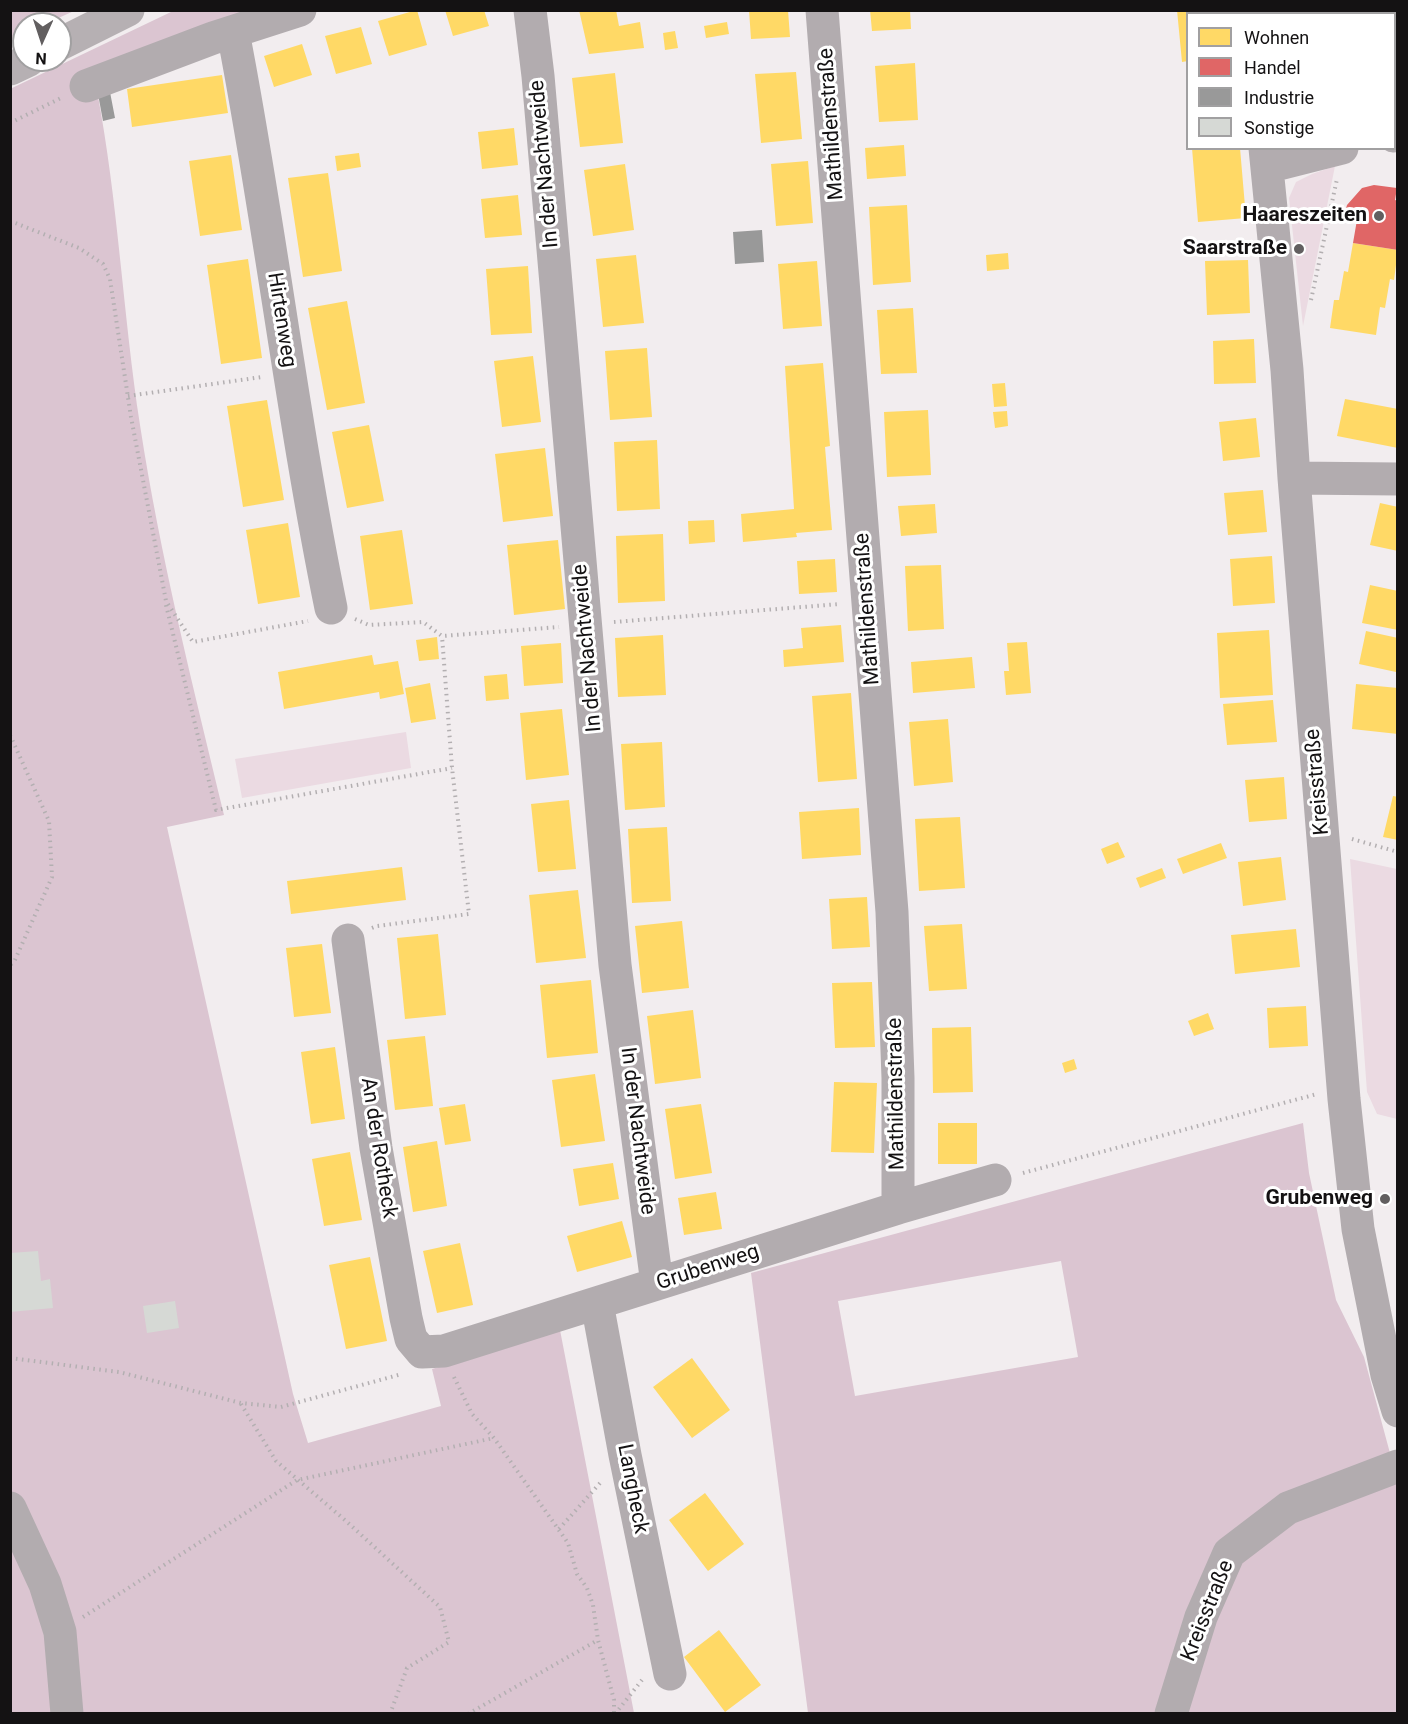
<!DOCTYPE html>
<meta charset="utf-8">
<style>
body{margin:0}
#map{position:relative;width:1408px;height:1724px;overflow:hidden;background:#f2edef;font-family:Roboto,sans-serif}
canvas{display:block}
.frame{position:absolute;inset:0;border:12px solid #141213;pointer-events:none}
.legend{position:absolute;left:1186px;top:12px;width:210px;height:138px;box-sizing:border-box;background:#fff;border:2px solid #a1a0a1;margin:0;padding:8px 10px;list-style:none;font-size:18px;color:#141213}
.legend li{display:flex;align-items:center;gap:12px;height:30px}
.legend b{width:30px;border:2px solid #a1a0a1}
.north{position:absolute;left:12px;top:12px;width:60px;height:60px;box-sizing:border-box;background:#fff;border:2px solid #a1a0a1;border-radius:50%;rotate:183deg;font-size:16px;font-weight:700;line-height:24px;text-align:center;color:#141213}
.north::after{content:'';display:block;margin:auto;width:21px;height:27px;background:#625f60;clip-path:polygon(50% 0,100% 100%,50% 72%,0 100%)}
</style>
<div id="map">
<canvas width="1408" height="1724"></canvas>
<div class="frame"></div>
<ul class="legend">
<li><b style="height:16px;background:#ffd966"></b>Wohnen</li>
<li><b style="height:16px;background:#e06666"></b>Handel</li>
<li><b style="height:16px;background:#999"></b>Industrie</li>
<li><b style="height:16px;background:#d6d9d5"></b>Sonstige</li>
</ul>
<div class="north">N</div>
</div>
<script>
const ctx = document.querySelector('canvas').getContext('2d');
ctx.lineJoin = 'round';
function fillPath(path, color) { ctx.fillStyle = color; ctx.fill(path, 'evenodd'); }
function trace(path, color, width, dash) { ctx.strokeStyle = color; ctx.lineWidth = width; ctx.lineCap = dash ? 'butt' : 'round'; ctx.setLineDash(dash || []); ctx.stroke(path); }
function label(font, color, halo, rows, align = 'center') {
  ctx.font = font + ' Roboto,sans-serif'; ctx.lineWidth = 6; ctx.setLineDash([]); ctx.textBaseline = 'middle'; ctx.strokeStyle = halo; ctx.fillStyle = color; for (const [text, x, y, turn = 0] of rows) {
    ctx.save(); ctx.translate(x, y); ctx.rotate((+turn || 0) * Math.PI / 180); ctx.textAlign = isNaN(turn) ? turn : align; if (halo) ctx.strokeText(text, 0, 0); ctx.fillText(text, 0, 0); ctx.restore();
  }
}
fillPath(new Path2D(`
 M1335,166L1303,326L1289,198L1296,182L1312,174Z
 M406,732L411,768L242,798L235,759Z
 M1350,859L1397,869V1119L1377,1114L1367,1092Z`), '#ebdae2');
fillPath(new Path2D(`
 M10,11L11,10L74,11L45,24H24V33L11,40Z
 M173,11H247L97,91C118,201 123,314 140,425C160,556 193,686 224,815L167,827L293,1394L308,1443L441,1406L432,1369L560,1330L634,1713H11L10,89Z
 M1303,1123L1309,1173L1336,1300L1364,1357L1397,1479V1713H808L751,1273ZM1061,1261L1078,1357L855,1396L838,1301Z`), '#dbc5d1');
fillPath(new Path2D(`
 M417,10L427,45L389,56L378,21Z
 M445,10H484L489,26L453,36Z
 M579,10H616L619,26L640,22L644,48L589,54Z
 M749,10H788L790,37L751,39Z
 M870,10H910L911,29L872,31Z
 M1177,10H1226V14H1188V61L1182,62Z
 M1302,10H1342V14H1302Z
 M727,22L729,34L706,38L704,26Z
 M361,27L372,64L336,74L325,36Z
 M675,31L678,48L665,50L663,33Z
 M302,44L312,75L274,87L264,56Z
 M1398,60V100L1395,101V61Z
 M915,63L918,120L879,122L875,66Z
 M796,72L802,139L761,143L755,74Z
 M615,73L623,143L580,147L572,78Z
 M222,75L228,113L132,127L127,89Z
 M514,128L518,165L482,169L478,132Z
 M904,145L906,176L867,179L865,148Z
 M1192,148H1240L1246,218L1198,222Z
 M359,153L361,167L337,171L335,156Z
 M231,155L242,230L200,236L189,161Z
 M808,161L813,223L776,226L771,164Z
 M625,164L634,230L593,236L584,170Z
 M328,173L342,271L303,277L288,178Z
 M518,195L522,235L485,238L481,199Z
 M907,205L911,282L873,285L869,207Z
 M1353,243L1398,250L1394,280L1390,279L1385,308L1380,307L1376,335L1330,328L1334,300H1339L1344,271L1348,272Z
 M1008,253L1009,269L987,271L986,255Z
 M636,255L644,323L603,327L596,259Z
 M248,259L262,358L221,364L207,265Z
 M1248,260L1250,313L1207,315L1205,261Z
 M817,261L822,326L783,329L778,264Z
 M528,266L532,333L491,335L486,269Z
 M347,301L365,403L327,410L308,308Z
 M913,308L917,373L881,374L877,310Z
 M1254,339L1256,383L1214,384L1213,341Z
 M647,348L652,417L610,420L605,351Z
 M533,356L541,422L502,427L494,361Z
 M823,363L830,446L825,447L832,530L796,533L797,537L743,542L741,514L794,509L785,366Z
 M1005,383L1007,406L994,407L992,384Z
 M1345,399L1398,409V448L1337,436Z
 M267,400L284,500L243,507L227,406Z
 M928,410L931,475L887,477L884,412Z
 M1007,411L1008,426L995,428L993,412Z
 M1256,418L1260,457L1223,461L1219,422Z
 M369,425L384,501L347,508L332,432Z
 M657,440L660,509L617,511L614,442Z
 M545,448L553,516L503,522L495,454Z
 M1263,490L1267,532L1228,535L1224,493Z
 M1380,503L1398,507V551L1370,545Z
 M935,504L937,533L901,536L898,506Z
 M714,520L715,542L689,544L688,521Z
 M288,523L300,597L258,604L246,530Z
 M402,530L413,604L370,610L360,536Z
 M663,534L665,601L618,603L616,536Z
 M558,540L565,609L514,615L507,545Z
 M1272,556L1275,603L1233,606L1230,559Z
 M835,559L837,592L799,594L797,561Z
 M941,565L944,629L908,631L905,566Z
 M1370,585L1398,591V630L1362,623Z
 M841,625L844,662L784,667L783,650L803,648L801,628Z
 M1269,630L1273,695L1220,698L1217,633Z
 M1366,631L1398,638L1396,672L1359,664Z
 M663,635L666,695L618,697L615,638Z
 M437,637L439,659L419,661L416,640Z
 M1027,642L1031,693L1006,695L1004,671H1009L1007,643Z
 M561,643L563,683L524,686L521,646Z
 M372,655L374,665L398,661L404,694L380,699L379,692L284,709L278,672Z
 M972,657L975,688L913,693L911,662Z
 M507,674L509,699L486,701L484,676Z
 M430,683L436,719L411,723L405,688Z
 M1356,684L1398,688V734L1352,729Z
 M851,693L857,779L818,782L812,696Z
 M1273,700L1277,742L1227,745L1223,704Z
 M562,709L569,775L526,780L520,713Z
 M948,719L953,782L914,786L909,722Z
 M662,742L665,807L625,810L621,744Z
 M1284,777L1287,819L1249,822L1245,780Z
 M1393,796L1398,797V840L1383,837Z
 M569,800L576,869L538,872L531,804Z
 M859,808L861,855L802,859L799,812Z
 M960,817L965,888L919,891L915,819Z
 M667,827L671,901L632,903L628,829Z
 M1118,842L1125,857L1107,864L1101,849Z
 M1221,843L1227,858L1183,874L1177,859Z
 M1281,857L1286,900L1243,906L1238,862Z
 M402,867L406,900L291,914L287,881Z
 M1162,868L1166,878L1140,888L1136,878Z
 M578,890L586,958L536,963L529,895Z
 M867,897L870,947L832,949L829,899Z
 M682,921L689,988L642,993L635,926Z
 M962,924L967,989L929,991L924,926Z
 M1296,929L1300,967L1235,974L1231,935Z
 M438,934L446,1015L405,1019L397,938Z
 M322,944L331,1013L294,1017L286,948Z
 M591,980L598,1053L547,1058L540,985Z
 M872,982L875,1047L835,1048L832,983Z
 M1306,1006L1308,1046L1269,1048L1267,1008Z
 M693,1010L701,1078L655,1084L647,1016Z
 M1208,1013L1214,1029L1194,1036L1188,1021Z
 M971,1027L973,1092L933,1093L932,1028Z
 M425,1036L433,1106L395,1110L387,1040Z
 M335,1047L345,1119L311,1124L301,1052Z
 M1074,1059L1077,1069L1065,1073L1062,1063Z
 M595,1074L605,1141L561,1147L552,1080Z
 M834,1082L877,1083L874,1153L831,1152Z
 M465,1104L471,1141L445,1145L439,1108Z
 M701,1104L712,1173L675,1179L665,1109Z
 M938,1123H977V1164H938Z
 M437,1141L447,1206L413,1212L403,1147Z
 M350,1152L362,1220L324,1226L312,1159Z
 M613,1163L619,1199L579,1206L573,1169Z
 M716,1192L722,1229L684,1235L678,1198Z
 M622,1221L632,1257L577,1272L567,1236Z
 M460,1243L473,1305L437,1313L423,1251Z
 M370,1257L387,1341L346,1349L329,1265Z
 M692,1358L730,1410L692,1438L653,1387Z
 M705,1493L744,1544L708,1571L669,1520Z
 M719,1630L761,1685L725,1712L684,1657Z`), '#ffd966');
fillPath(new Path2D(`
 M1374,185L1397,188L1395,200L1398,201V250L1353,243L1358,214L1345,212L1347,205L1362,188Z`), '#e06666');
fillPath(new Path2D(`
 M110,92L115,118L103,121L98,94Z
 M762,230L764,262L735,264L733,232Z`), '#999');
fillPath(new Path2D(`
 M38,1251L41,1281L50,1279L53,1308L10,1312V1253Z
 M175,1301L179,1328L147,1333L143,1306Z`), '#d6d9d5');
trace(new Path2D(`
 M10,123L61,98
 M10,221L79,248L103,264L110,279L131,417L166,601L193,642L308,621
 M1311,300L1337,179
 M128,396L262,377
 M166,605L216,810L452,768
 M355,619L369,625L423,622L442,636L559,627
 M614,622L840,604
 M10,735L49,821L52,877L14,962L10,965
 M1352,839L1398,852
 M372,928L377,926L469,914L452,768L442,636
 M1023,1173L1317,1094
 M10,1358L119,1372L241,1403L281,1407L402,1374
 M454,1377L472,1414L494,1438L568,1543L577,1574L587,1588L593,1605L598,1640L614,1700V1714
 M241,1404L276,1461L346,1521L440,1607L449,1642L407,1668L390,1714
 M559,1529L601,1482
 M83,1617L297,1480L494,1438
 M468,1714L598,1640
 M615,1714L642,1680`), '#b3afb1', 4, [1.5, 4.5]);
trace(new Path2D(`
 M530,10L538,76L615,965L657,1284
 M822,10L892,912L898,1078V1208
 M1253,10L1254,14
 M233,32C270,223 292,417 331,608
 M86,86L213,38L300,10
 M1394,136L1398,135
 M1265,148L1287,370L1294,478L1344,1099L1358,1229L1387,1375L1398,1411
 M1267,167L1342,148
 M1294,478L1398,479
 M348,940L376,1148L406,1318L411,1339L422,1352L444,1351L898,1208L995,1180
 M597,1303L625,1455L670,1674
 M10,1508L45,1584L60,1632L67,1714
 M1171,1714L1201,1617L1229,1553L1288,1508L1398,1466`), '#b2acaf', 33);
trace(new Path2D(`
 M60,44L128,10
 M10,69L29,60`), '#b6b0b3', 33);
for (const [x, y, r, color] of [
 [1379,216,6,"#625f60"],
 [1299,249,6,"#625f60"],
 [1385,1199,6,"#625f60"]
]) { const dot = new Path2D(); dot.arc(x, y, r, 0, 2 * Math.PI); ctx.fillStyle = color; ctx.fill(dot); trace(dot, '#fff', 2); }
label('21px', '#141213', '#fff', [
 ["Mathildenstraße",832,124,-94],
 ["In der Nachtweide",545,164,-95],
 ["Hirtenweg",281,320,81],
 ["Mathildenstraße",868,609,-94],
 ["In der Nachtweide",588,648,-95],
 ["Kreisstraße",1318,782,-95],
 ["Mathildenstraße",897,1094,-91],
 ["In der Nachtweide",637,1131,83],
 ["An der Rotheck",378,1148,81],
 ["Grubenweg",708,1268,-18],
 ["Langheck",632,1489,79],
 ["Kreisstraße",1208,1611,-68]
]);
label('bold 21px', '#141213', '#fff', [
 ["Haareszeiten",1367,216],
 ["Saarstraße",1287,249],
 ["Grubenweg",1373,1199]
], 'right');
</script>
